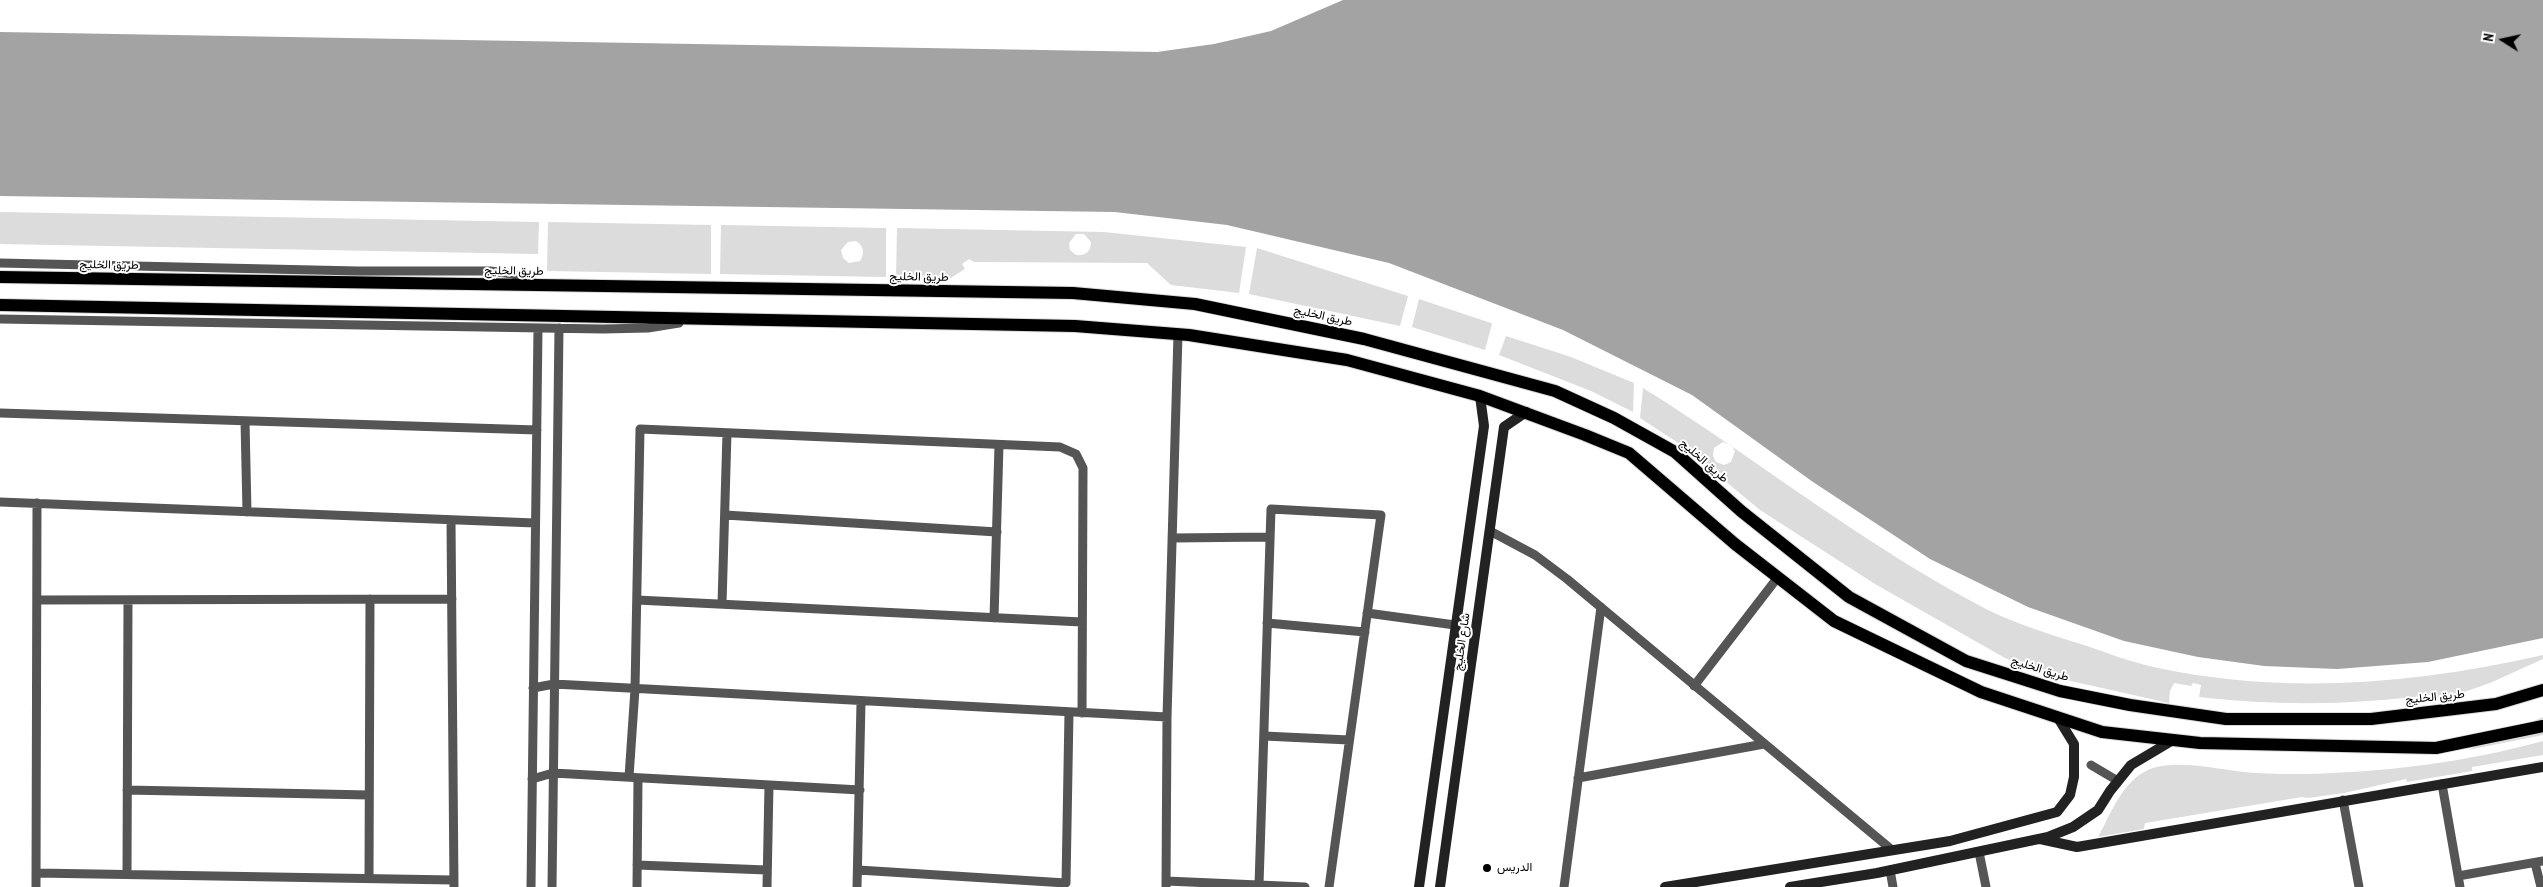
<!DOCTYPE html>
<meta charset="utf-8">
<style>
body{margin:0}
#map{position:relative;width:2543px;height:887px;overflow:hidden;background:#fff;font-family:"PT Sans Narrow",sans-serif}
canvas{display:block}
.north{position:absolute;left:2478px;top:15px;width:50px;height:50px;-webkit-text-stroke:4px #fff;paint-order:stroke;rotate:280deg;font-size:14px;font-weight:700;line-height:20px;text-align:center;color:#000}
.north::after{content:'';display:block;margin:auto;width:18px;height:22px;background:#000;clip-path:polygon(50% 0,100% 100%,50% 72%,0 100%)}
</style>
<div id="map">
<canvas width="2543" height="887"></canvas>
<div class="north">N</div>
</div>
<script>
const ctx = document.querySelector('canvas').getContext('2d');
ctx.lineJoin = 'round';
function fillPath(path, color) { ctx.fillStyle = color; ctx.fill(path, 'evenodd'); }
function trace(path, color, width, dash) { ctx.strokeStyle = color; ctx.lineWidth = width; ctx.lineCap = dash ? 'butt' : 'round'; ctx.setLineDash(dash || []); ctx.stroke(path); }
function label(font, color, halo, rows, align = 'center') {
  ctx.font = font + ' "PT Sans Narrow",Vazirmatn,sans-serif'; ctx.lineWidth = 4; ctx.setLineDash([]); ctx.textBaseline = 'middle'; ctx.strokeStyle = halo; ctx.fillStyle = color; for (const [text, x, y, turn = 0] of rows) {
    ctx.save(); ctx.translate(x, y); ctx.rotate((+turn || 0) * Math.PI / 180); ctx.textAlign = isNaN(turn) ? turn : align; if (halo) ctx.strokeText(text, 0, 0); ctx.fillText(text, 0, 0); ctx.restore();
  }
}
fillPath(new Path2D(`
 M0,212L539,222L538,254L0,244Z
 M548,222L711,225V274L547,271Z
 M721,225L886,228V277L720,274ZM856,241C864,246 865,253 860,261L849,263L843,258L841,250L848,242Z
 M897,228L1104,232L1246,247L1239,293L1171,285L1147,263L974,262L969,259L962,264L965,269L949,279L896,277ZM1076,234H1084L1091,242C1091,251 1086,256 1076,255L1070,250L1069,243Z
 M1257,248L1408,296L1400,326L1249,294Z
 M1419,299L1491,323L1492,324L1485,350L1412,327Z
 M1506,336L1571,357L1634,383L1633,412L1591,391L1499,355Z
 M1643,388C1754,457 1857,540 1973,602C2008,622 2049,634 2087,646C2110,654 2134,663 2158,668C2286,695 2416,684 2543,655V659L2490,683L2435,702L2431,695C2349,705 2281,706 2199,697L2201,685L2193,683L2191,686L2174,683L2170,691L2169,703L2044,675L2005,658L1875,584L1760,510L1683,446L1640,418ZM1723,442L1731,445L1735,451L1731,462L1724,465L1716,462L1713,456L1714,448Z
 M2543,717V735L2468,750Z
 M2543,741V755L2472,767V771L2407,782L2406,779L2344,793L2308,798L2302,797L2145,823L2144,829L2098,837C2112,812 2122,781 2150,769C2177,758 2225,771 2255,773C2272,774 2290,774 2308,774C2386,772 2467,762 2543,741Z`), '#dcdcdc');
fillPath(new Path2D(`
 M1343,0H2543V638L2428,662L2337,669L2264,666L2198,657L2124,641L2028,607L1930,559L1813,482L1692,395L1563,330L1389,263L1227,225L1115,212L0,196V32L1157,52L1214,44L1271,31Z`), '#a3a3a3');
const primary = new Path2D(`
 M0,277L1073,293L1195,304L1364,339L1555,391L1614,418L1675,452L1741,511L1849,597L1966,661L2060,691L2130,705L2226,719H2371L2496,704L2543,690
 M0,305L1075,326L1189,335L1347,360L1480,396L1585,435L1629,453L1735,544L1834,621L1981,692L2102,732L2200,743L2436,748L2543,726`);
trace(primary, '#dbdbdb', 14);
trace(new Path2D(`
 M0,263L358,271H490L513,274L534,283
 M0,319L603,329L648,328L679,323
 M0,413L537,430
 M245,421L247,512
 M0,502L535,523
 M725,515L997,532
 M451,520L454,887
 M1490,531L1535,555L1567,579L1892,850
 M1172,538L1270,537
 M37,600L452,599
 M637,600L1082,622
 M722,604L727,433
 M1367,613L1455,625
 M994,618L999,445
 M1267,623L1365,632
 M1694,686L1778,577
 M533,688L554,684L1167,717
 M1264,736L1349,740
 M2091,765L2118,781
 M629,777L635,689L640,429L1060,447L1076,454L1083,468L1082,713
 M1578,778L1764,744
 M532,779L553,773L860,790
 M2442,784L2460,887
 M127,790L369,795
 M2343,800L2359,887
 M1979,852L1986,887
 M2535,863L2541,887
 M637,865L767,870
 M858,870L1066,883L1069,712
 M1890,870L1893,887
 M36,873L453,880
 M127,874L128,600
 M2458,876L2543,861
 M369,878L370,599
 M1166,881L1305,887
 M1259,885L1271,509L1381,515L1329,887
 M36,887L37,503
 M531,887L538,328
 M552,887L559,328
 M637,887L638,778
 M767,887L769,785
 M857,887L861,702
 M1166,887L1167,717L1178,334
 M1564,887L1601,607`), '#555', 9);
trace(new Path2D(`
 M2040,839L2077,847L2543,767
 M1419,887L1484,426L1480,396
 M1440,887L1504,427L1526,412
 M1665,887L1950,841L2057,812L2070,795L2074,777V744L2058,718
 M1790,887L1877,873L2048,837L2073,827L2098,810L2110,791L2131,765L2173,740`), '#222', 10);
trace(primary, '#000', 12);
for (const [x, y, r, color] of [
 [1487,868,5,"#000"]
]) { const dot = new Path2D(); dot.arc(x, y, r, 0, 2 * Math.PI); ctx.fillStyle = color; ctx.fill(dot); trace(dot, '#fff', 2); }
label('12px', '#000', '#fff', [
 ["طريق الخليج",109,265,1],
 ["طريق الخليج",514,271,1],
 ["طريق الخليج",919,277,1],
 ["طريق الخليج",1323,316,12],
 ["طريق الخليج",1704,461,41],
 ["شارع الخليج",1462,642,-82],
 ["طريق الخليج",2040,669,17],
 ["طريق الخليج",2435,697,-6]
]);
label('12px', '#000', '#fff', [
 ["الدريس",1497,868]
], 'left');
</script>
